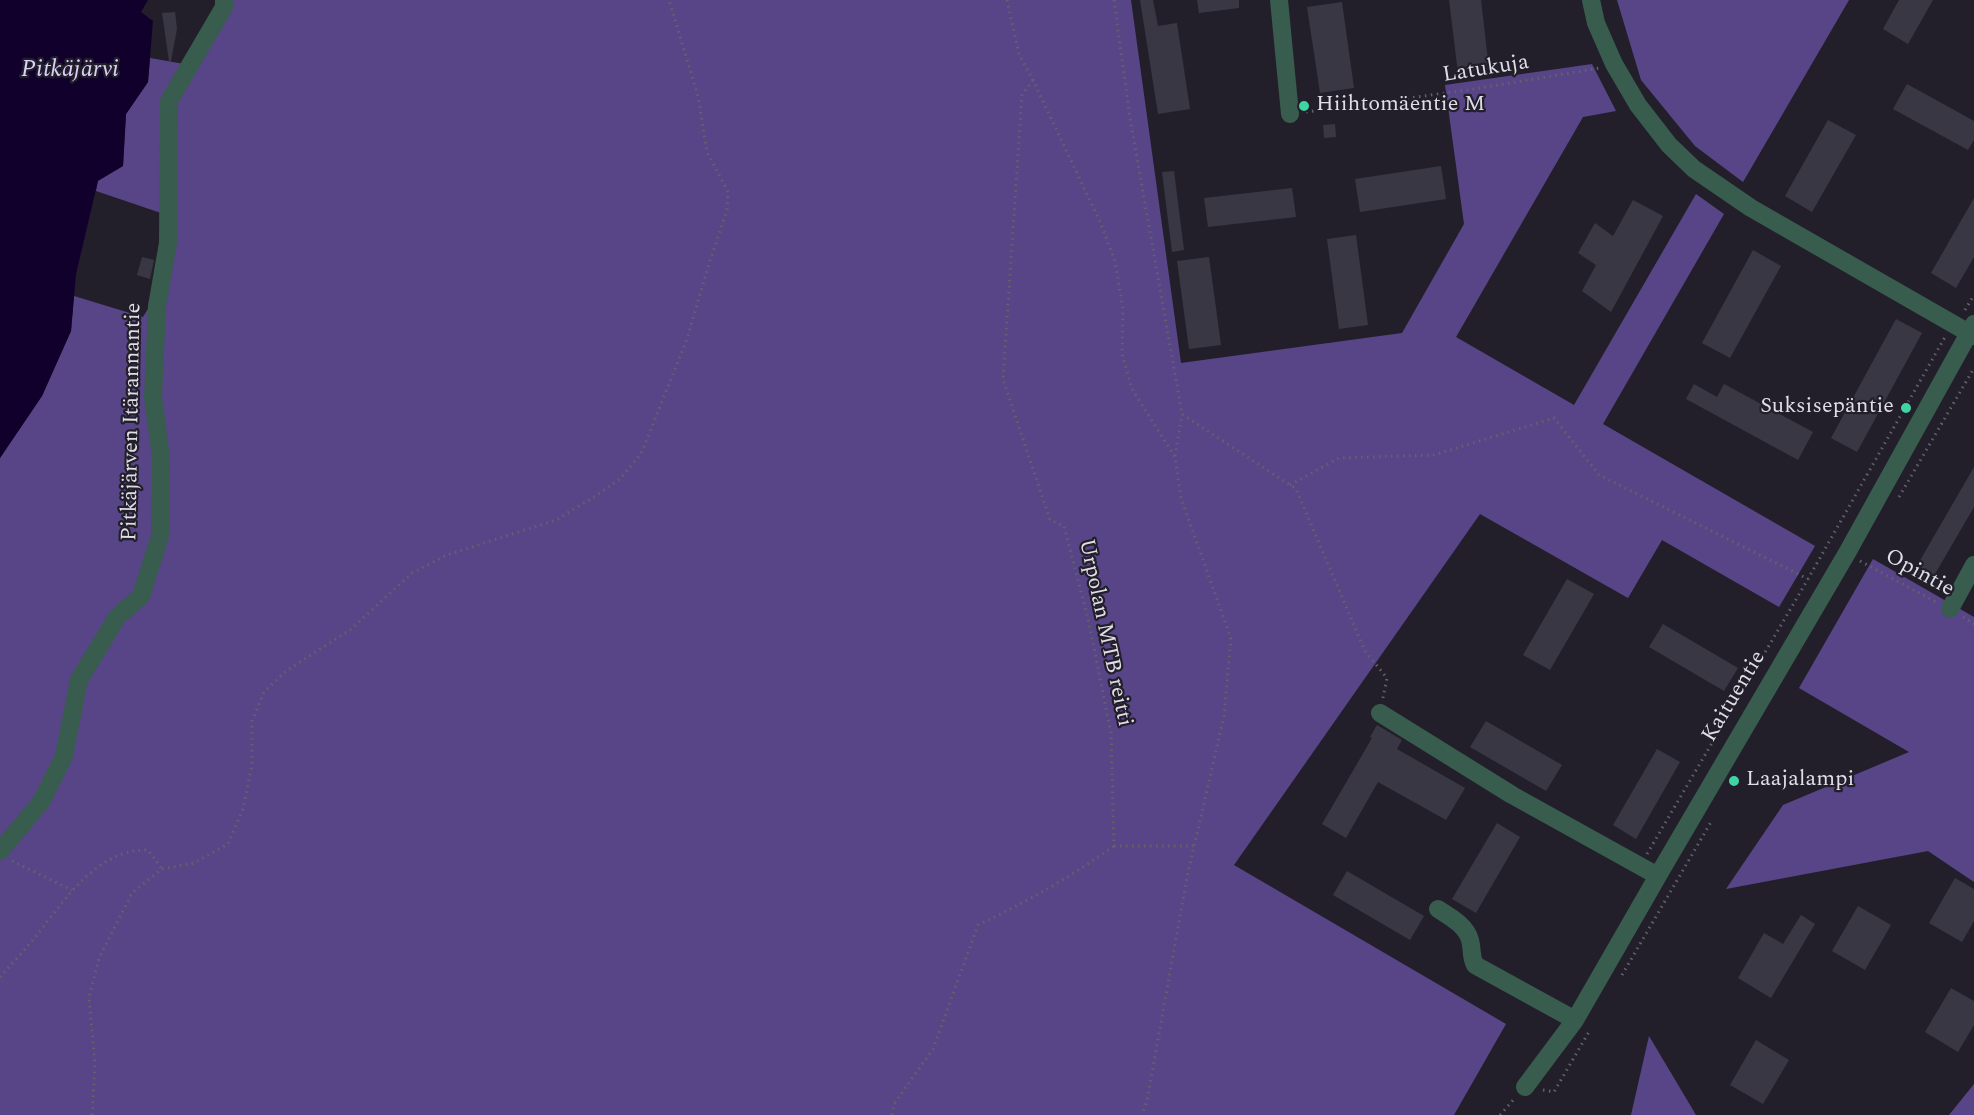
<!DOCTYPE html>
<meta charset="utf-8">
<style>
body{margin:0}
canvas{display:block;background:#221f2b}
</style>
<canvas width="1974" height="1115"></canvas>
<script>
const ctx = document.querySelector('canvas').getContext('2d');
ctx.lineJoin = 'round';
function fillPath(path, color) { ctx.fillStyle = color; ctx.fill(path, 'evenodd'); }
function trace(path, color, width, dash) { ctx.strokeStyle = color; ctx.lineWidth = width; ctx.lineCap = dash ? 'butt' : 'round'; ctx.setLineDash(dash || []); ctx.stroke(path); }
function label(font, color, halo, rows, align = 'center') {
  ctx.font = font + ' Spectral,serif'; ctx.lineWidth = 4.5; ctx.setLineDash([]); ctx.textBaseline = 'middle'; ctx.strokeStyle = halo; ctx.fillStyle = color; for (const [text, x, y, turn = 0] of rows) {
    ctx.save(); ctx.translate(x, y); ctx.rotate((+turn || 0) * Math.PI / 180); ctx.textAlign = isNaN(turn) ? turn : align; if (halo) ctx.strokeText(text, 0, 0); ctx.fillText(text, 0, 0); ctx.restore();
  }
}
fillPath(new Path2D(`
 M224,0H1131L1181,363L1402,333L1464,224L1445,85L1592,64L1616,111L1583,117L1456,337L1574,405L1696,194L1724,214L1603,424L1815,546L1779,607L1662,540L1628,598L1480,514L1234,865L1506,1024L1454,1115H0V458L42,396L71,331L74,296L143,317L160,289L161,213L96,191L98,180L123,166L126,114L148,82L150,58L190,65Z
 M1617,0H1849L1743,182L1695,146L1641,80Z
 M1873,559L1974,617V882L1928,851L1726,889L1783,805L1909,752L1799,688Z
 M1649,1036L1696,1115H1631Z
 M1974,1084V1115H1949Z`), '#584588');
fillPath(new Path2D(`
 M0,0H148L141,12L153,21L148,82L126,114L123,166L98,181L76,274L71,331L42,396L0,458Z`), '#10002b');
fillPath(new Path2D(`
 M1140,0H1153L1158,26L1177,23L1190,109L1158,114Z
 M1197,0H1239V8L1199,13Z
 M1449,0H1481L1489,69L1458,73Z
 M1899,0H1933L1908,44L1883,29Z
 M1342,2L1354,88L1320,93L1307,7Z
 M175,12L177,29L171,61H169L162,13Z
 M1907,84L1974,121V140L1968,150L1893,109Z
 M1828,120L1856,135L1812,212L1785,196Z
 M1335,124L1336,137L1324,138L1323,125Z
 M1441,166L1446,199L1360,212L1355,179Z
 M1174,171L1184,250L1172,252L1162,172Z
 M1292,188L1296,217L1208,227L1204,198Z
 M1974,198V257L1956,288L1931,273Z
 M1633,200L1663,216L1611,312L1582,291L1596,265L1578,253L1595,223L1613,236Z
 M1356,235L1368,325L1339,329L1327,239Z
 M1753,250L1781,266L1730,358L1702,343Z
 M142,257L154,260L150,279L137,275Z
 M1209,257L1221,345L1189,349L1177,261Z
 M1896,319L1922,333L1857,452L1831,438Z
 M1694,384L1717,397L1724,384L1813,432L1798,460L1686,399Z
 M1974,467V507L1928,586L1911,576Z
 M1567,579L1594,594L1550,670L1523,655Z
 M1663,624L1738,668L1724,691L1649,647Z
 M1486,721L1562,765L1546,791L1470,747Z
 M1377,725L1402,740L1397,749L1465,788L1446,820L1378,782L1346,838L1322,824L1372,738L1370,737Z
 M1657,749L1680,762L1636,839L1613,825Z
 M1497,823L1520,837L1476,913L1452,899Z
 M1347,871L1424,916L1410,940L1333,895Z
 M1955,878L1974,889V921L1962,942L1929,923Z
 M1858,906L1891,925L1865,970L1832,951Z
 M1801,915L1815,924L1771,998L1738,978L1764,933L1783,944Z
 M1951,988L1974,1001V1025L1958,1052L1925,1032Z
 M1756,1040L1789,1060L1763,1104L1730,1085Z`), '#393744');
trace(new Path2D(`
 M1007,0L1019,54L1033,80L1100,222L1115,261L1123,309L1122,354L1132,389L1175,457L1181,498L1231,639L1224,716L1187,877L1147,1101L1142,1115
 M1114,0L1130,118L1182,414L1296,489L1365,651L1387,678L1383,698
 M1033,80L1022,95L1003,379L1050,520L1064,526L1089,623L1111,733L1114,846
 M1306,112L1468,90L1600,68
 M1965,310L1974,295
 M1175,456L1182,414
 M1290,485L1339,458L1434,455L1554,418L1599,475L1808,579
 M1899,497L1974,368
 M1860,561L1936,602
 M1963,617L1974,624
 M1114,846H1193
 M1647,854L1808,579L1945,337
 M12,861L72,890
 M1622,975L1711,822
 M0,977C13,962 28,947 40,931C67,897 98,849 148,850L162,869
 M1543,1090L1554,1092L1590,1030
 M92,1115L95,1064L89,998L99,958L132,893L162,869L194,863L228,844L243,809L252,764V721L264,692L286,671L350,630L412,573L447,555L556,520L594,497L621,478L641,454L687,339L708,267L727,210L728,192L707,152L698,96L669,0
 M892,1115L894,1104L933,1049L978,925C1026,902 1071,877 1114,846
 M1500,1115L1515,1098`), '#64616c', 3, [1.5, 4.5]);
trace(new Path2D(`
 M1279,0L1290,114
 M1591,0L1596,23L1614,64L1638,105L1669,145L1694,169L1751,208L1974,336
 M1950,609L1974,565
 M1380,713L1512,795L1658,876
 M0,851L41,802L64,756L79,680L117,617L141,596L160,536L161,458L153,397L157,306L168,243L169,101L224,7V0
 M1438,909C1450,917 1466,925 1470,940C1473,950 1470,955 1475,965L1575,1020
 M1525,1087L1575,1020L1663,867L1847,553L1974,324`), '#385c4d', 18);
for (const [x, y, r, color] of [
 [1304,106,6,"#40d4a2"],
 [1906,408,6,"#40d4a2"],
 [1734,781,6,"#40d4a2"]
]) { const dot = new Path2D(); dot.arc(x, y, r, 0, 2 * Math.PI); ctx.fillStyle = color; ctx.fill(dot); trace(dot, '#221f2b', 2); }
label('22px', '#dfdde5', '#221f2b', [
 ["Latukuja",1486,70,-9],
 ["Pitkäjärven Itärannantie",133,422,-89],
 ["Opintie",1919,574,29],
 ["Urpolan MTB reitti",1104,633,78],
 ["Kaituentie",1735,697,-59]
]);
label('22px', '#dfdde5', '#221f2b', [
 ["Hiihtomäentie M",1316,106],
 ["Suksisepäntie",1894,408,"right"],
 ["Laajalampi",1746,781]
], 'left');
label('italic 24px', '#d9d1f9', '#221f2b', [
 ["Pitkäjärvi",70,71]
]);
</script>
